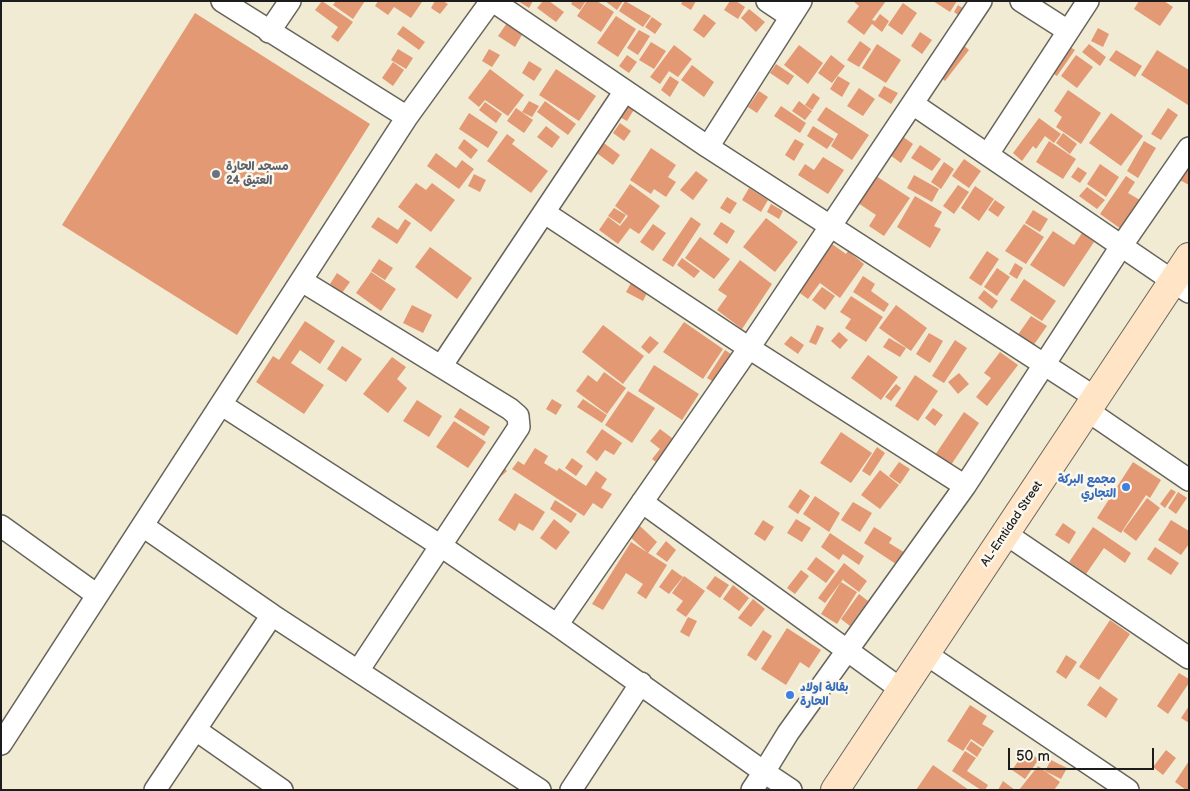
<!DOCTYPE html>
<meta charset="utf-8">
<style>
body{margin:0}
#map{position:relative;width:1190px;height:791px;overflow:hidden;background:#f1ebd3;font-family:"Balsamiq Sans",sans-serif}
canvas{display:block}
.frame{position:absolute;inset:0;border:2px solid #1c1c1c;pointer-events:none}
.scale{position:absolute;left:1008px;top:748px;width:146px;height:22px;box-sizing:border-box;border:2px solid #1c1c1c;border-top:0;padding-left:6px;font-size:15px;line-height:18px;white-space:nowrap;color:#1c1c1c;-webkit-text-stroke:4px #fbf7ec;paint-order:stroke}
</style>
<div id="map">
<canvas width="1190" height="791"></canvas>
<div class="frame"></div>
<div class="scale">50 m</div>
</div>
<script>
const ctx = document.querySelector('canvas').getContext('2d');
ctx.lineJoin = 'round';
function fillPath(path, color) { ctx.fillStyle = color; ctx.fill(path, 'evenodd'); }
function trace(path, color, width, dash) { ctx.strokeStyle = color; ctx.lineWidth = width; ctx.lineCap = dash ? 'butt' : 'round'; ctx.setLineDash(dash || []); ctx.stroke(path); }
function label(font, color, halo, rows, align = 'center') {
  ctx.font = font + ' "Balsamiq Sans","Playpen Sans Arabic",sans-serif'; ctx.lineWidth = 5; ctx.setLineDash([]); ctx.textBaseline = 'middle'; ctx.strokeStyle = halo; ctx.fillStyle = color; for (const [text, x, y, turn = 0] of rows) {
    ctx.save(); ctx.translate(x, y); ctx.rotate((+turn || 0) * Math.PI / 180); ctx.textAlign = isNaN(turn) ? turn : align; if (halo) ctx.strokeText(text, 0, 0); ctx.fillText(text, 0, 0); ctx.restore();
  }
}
fillPath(new Path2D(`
 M322,1L353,22L338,42L331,37L338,27L315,10Z
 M336,1H365L353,19L333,5Z
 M378,1H420L422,2L411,18L394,7L388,15L375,6Z
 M435,1H443L448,4L440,14L431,8Z
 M518,1H533L529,8Z
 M543,1H549L564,12L556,22L537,8Z
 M573,1H586L580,10L571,4Z
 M587,1H597L614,12L601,32L577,16Z
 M605,1H623L617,10Z
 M625,1L651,16L643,27L619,11Z
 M683,1H696L691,10L681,4Z
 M730,1H736L745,7L738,19L724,10Z
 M853,1H886L872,20L875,21L880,14L889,21L882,32L872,24L864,35L847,22L859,6Z
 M933,1H957L950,12Z
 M1139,1H1164L1173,7L1160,26L1134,9Z
 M903,3L917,13L902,35L888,25Z
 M958,5L970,13L965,20L954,12Z
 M749,9L765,22L756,32L741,18Z
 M195,13L370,124L237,335L62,225Z
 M704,14L716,23L704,38L693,30Z
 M616,16L636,29L618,57L597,43Z
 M652,17L662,24L655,34L645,27Z
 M507,23L523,33L515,47L498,36Z
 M403,26L425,42L419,50L397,34Z
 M1098,28L1109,34L1103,47L1091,41Z
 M639,30L650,36L638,55L627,48Z
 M920,32L932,40L922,54L911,46Z
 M860,41L871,49L859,67L847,60Z
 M651,42L666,51L654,69L639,60Z
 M877,44L901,60L886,83L862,68Z
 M962,44L969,50L945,81L938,75Z
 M1065,44L1075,50L1057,76L1048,70Z
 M1089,44L1106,57L1100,66L1082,52Z
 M674,45L692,59L678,77L669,71L660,84L650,77Z
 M799,45L823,63L808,84L784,65Z
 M398,49L413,58L406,69L391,60Z
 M489,49L500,55L492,67L482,61Z
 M1116,50L1142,66L1135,77L1109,60Z
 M1157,50L1189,70L1188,105L1141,75Z
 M627,55L637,62L629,73L619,66Z
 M831,55L845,66L832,83L818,73Z
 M1076,55L1093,67L1077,88L1061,76Z
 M529,61L542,69L534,81L522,73Z
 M393,62L404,70L393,86L382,78Z
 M776,64L794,76L788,85L770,73Z
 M692,65L714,82L704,97L681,80Z
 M490,69L524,95L508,116L485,100L479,107L468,98Z
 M556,69L596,96L579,121L539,95Z
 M670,76L679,82L670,97L661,90Z
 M838,76L850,83L842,97L830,89Z
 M884,86L898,93L891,104L878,96Z
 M859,88L875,99L863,116L847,106Z
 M1068,90L1101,113L1081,144L1056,127L1062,117L1054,111Z
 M759,91L768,97L757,113L748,107Z
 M813,93L820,98L812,110L805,105Z
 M529,101L539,106L532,117L522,112Z
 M545,101L576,124L568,135L537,112Z
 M799,101L812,111L805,120L792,111Z
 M485,102L502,114L496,123L479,110Z
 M627,102L635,108L627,121L618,116Z
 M781,106L806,123L800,133L774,116Z
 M826,107L869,135L852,160L831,146L838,134L817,120Z
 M516,108L533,120L524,133L507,121Z
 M1168,108L1178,115L1161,140L1151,134Z
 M469,113L498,132L488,148L459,129Z
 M1111,113L1143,136L1121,166L1089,143Z
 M1039,118L1061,134L1054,143L1045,136L1036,149L1033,146L1022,161L1013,153Z
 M620,123L631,131L624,141L613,133Z
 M546,126L560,137L552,148L537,137Z
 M813,126L834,139L827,149L807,136Z
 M1063,133L1077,144L1070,154L1056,143Z
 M507,134L515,140L512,144L548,171L531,193L487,161Z
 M902,136L913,144L901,163L890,155Z
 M464,139L478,150L471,159L458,148Z
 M795,139L804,144L794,161L785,155Z
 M601,141L620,155L613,165L594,151Z
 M1049,141L1076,159L1063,179L1036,162Z
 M1144,141L1156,148L1138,178L1127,171Z
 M920,145L941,159L932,171L911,158Z
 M651,148L676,165L668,177L676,182L666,197L654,189L651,194L630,180Z
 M436,153L456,168L462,160L474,169L459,189L427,166Z
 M1189,154V185L1174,177Z
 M823,157L844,170L828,194L798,175L805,164L814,170Z
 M964,159L981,171L969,188L952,176Z
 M944,162L954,169L941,189L931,182Z
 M1100,164L1119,177L1106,197L1087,184Z
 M1078,167L1087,173L1080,183L1071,177Z
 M696,171L708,180L693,200L680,190Z
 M474,174L486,180L480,192L468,186Z
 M873,174L910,198L884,236L869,226L876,215L855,201Z
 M914,175L939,189L932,202L907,188Z
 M1126,176L1135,182L1128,193L1140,200L1121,229L1100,214Z
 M416,183L426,190L432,183L455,200L431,232L398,207Z
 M630,184L660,206L639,234L630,228L618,244L599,230L608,217L620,226L628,216L615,206Z
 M958,185L969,192L954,214L943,206Z
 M975,186L994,199L979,221L961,208Z
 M1087,187L1105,200L1097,209L1079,196Z
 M749,188L768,200L761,212L742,200Z
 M915,196L942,212L934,226L941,229L930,248L897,227Z
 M727,197L737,203L730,214L720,208Z
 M995,200L1005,207L998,217L988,210Z
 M771,204L783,211L779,219L767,212Z
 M614,208L626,215L620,224L608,216Z
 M1033,210L1048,219L1040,232L1025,223Z
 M378,217L398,230L405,219L411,223L397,244L371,227Z
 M691,217L701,224L673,267L662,260Z
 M766,218L798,242L775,272L743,247Z
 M721,222L735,231L727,244L713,234Z
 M653,224L666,233L653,251L640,242Z
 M1024,224L1044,237L1026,264L1005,251Z
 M1053,231L1074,245L1082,233L1094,242L1064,287L1030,265Z
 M700,237L730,259L714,279L685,258Z
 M832,244L846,254L848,251L864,264L840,298L820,283L808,299L797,291Z
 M430,247L472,278L457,299L415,267Z
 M987,251L999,259L981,286L969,278Z
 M682,258L700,271L694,278L677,265Z
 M379,259L393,268L385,280L371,271Z
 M740,260L772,284L742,329L717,310L727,296L718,290Z
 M1015,263L1023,268L1017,279L1009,274Z
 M997,268L1010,277L997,296L984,287Z
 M371,272L396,289L381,311L356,293Z
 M337,273L350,282L342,293L330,284Z
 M863,276L875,284L871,291L889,304L884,312L853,292Z
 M1024,279L1056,301L1042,321L1010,300Z
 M631,283L648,291L643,301L626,292Z
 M822,287L835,296L825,310L812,300Z
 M984,290L998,301L992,309L978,298Z
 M851,296L883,317L866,342L845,328L851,319L840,312Z
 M412,305L432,315L423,333L403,323Z
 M896,305L927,328L911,351L879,328Z
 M1031,316L1047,326L1033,346L1017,336Z
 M305,321L335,341L320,364L300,350L291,363L324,385L304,414L256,382L273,356L279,360Z
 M684,322L723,349L703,379L663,352Z
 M603,325L644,356L623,384L582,352Z
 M817,325L824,328L816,345L809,342Z
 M839,332L848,340L840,349L831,341Z
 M929,333L943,341L930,363L916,354Z
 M650,336L659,343L649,354L641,347Z
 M791,336L804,345L798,354L784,344Z
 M889,338L906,348L900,357L883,347Z
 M955,340L967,348L944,383L932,376Z
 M342,346L362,359L346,382L327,369Z
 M725,350L737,358L719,385L707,378Z
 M1000,352L1018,365L987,406L976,397L991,378L984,373Z
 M868,355L898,377L881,400L851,378Z
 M392,357L406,367L397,379L407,388L388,413L363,394Z
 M654,365L699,394L682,420L638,391Z
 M604,372L626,388L607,414L576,391L588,375L597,382Z
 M959,373L969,384L958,394L948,382Z
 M915,375L938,391L918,421L895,406Z
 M896,384L901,388L891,401L885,397Z
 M628,391L655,408L632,443L605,425Z
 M552,399L562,405L556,415L546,409Z
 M583,399L607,415L602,423L577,407Z
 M417,400L442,416L429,437L403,421Z
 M460,408L490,427L484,436L454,417Z
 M933,408L943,415L935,426L925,418Z
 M964,412L979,423L951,465L935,455Z
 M454,421L486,442L468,468L436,447Z
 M602,429L622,443L614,455L605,450L597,461L586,452Z
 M660,429L684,447L666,470L652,459L660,449L650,441Z
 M841,432L872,453L851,483L820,463Z
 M877,447L885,453L870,476L862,471Z
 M535,448L548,456L544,463L557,471L559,468L586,486L596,471L607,479L601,488L612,494L602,509L593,503L584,516L512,469L518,461L524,465Z
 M572,458L583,466L576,476L565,468Z
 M499,462L507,471L498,479L490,470Z
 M899,462L910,469L900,484L889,476Z
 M1133,462L1161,480L1150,498L1146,495L1121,533L1097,518Z
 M880,470L899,485L880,509L861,495Z
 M800,489L810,496L798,514L788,507Z
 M1171,489L1176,492L1165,508L1160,504Z
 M1178,492L1187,498L1176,514L1168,508Z
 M515,493L545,512L533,531L519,523L515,531L498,520Z
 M815,496L840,513L829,532L803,514Z
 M1147,498L1160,508L1136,541L1123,531Z
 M555,500L577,514L571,523L550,509Z
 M853,502L872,513L860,532L841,520Z
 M554,519L570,532L556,550L540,538Z
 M796,519L811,528L802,542L787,533Z
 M763,520L774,527L765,541L754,534Z
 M1171,520L1189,531V544L1181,555L1158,540Z
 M1063,523L1076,532L1069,544L1055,535Z
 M640,526L657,542L648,553L630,537Z
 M874,527L892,538L889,543L907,554L899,566L864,543Z
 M1093,527L1131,553L1125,563L1104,548L1086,574L1069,562Z
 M830,533L864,556L859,565L843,554L839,560L821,547Z
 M666,541L676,550L667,562L656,554Z
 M631,542L667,565L646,599L637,593L643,584L626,573L603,610L592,604Z
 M1155,547L1179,563L1171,575L1147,559Z
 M816,557L835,571L826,583L807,569Z
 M844,563L867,581L859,592L843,580L844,578L825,603L818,598Z
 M672,569L683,577L669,594L659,587Z
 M801,570L809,576L795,594L787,588Z
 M684,576L705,591L686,617L676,610L683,601L672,593Z
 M715,576L729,585L720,598L706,588Z
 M841,582L857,592L837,624L821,614Z
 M733,585L749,598L739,611L723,599Z
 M859,594L868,601L850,626L841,619Z
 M753,599L765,609L751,627L738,618Z
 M688,617L697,621L689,637L680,632Z
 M1110,620L1130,634L1099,680L1079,667Z
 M787,628L821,650L809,668L800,662L786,685L761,669Z
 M763,630L772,636L756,661L747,655Z
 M1066,655L1077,662L1066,679L1056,672Z
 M1179,673L1189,679V683L1168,714L1157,706Z
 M1100,686L1118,699L1106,718L1087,705Z
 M970,705L987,716L982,724L994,731L983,747L971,739L963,751L947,741Z
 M1189,706V723L1181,718Z
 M971,741L982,749L977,757L966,749Z
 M1026,750L1039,759L1025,779L1012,770Z
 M1166,750L1176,758L1163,775L1153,767Z
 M965,751L976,758L967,771L988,785L985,790H981L952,771Z
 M1051,760L1067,768L1061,779L1045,771Z
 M1189,761V790H1186L1175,782Z
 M933,765L969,790H916Z
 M1038,766L1060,782L1054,790H1019Z
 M1003,781L1015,790H998Z`), '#e39974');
const street = new Path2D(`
 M222,1L407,117
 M493,1L708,147L1096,398
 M767,1L791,17
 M1021,1L1068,31
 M269,32L290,1
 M913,104L1189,292
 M708,147L801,1
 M988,154L1088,1
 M545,213L749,348L965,486
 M302,281L510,409L518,416L519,427L358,671
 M442,365L625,91
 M222,405L441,546L557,625L764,772L788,733L965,486L1122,245L1189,148
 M1088,411L1189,480
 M642,502L902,690
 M1,526L97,595
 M143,526L272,615L540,790
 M1006,534L1189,658
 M557,625L749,348L981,1
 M926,654L1128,790
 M196,730L282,790
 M1,744L407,117L491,1
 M155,790L272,615
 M571,790L641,683
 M752,790L764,772L791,790`);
const secondary = new Path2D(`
 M835,790L1189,257`);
trace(street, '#67645c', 24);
trace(secondary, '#67645c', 30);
trace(street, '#fff', 21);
trace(secondary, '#ffe4c6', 28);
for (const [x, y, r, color] of [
 [216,174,5,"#6b7280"],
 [1126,487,5,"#3f7fe0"],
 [790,695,5,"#3f7fe0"]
]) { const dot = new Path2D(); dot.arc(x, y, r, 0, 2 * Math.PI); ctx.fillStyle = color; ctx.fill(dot); trace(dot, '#fbf7ec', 2); }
label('bold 12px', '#5b616d', '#fbf7ec', [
 ["مسجد الحارة",226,167],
 ["24 العتيق",226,181]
], 'left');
label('bold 12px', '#366cbe', '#fbf7ec', [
 ["مجمع البركة",1116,480],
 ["التجاري",1116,494],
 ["بقالة اولاد",800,688,"left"],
 ["الحارة",800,702,"left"]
], 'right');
label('12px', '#1c1c1c', '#fbf7ec', [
 ["AL-Emtidad Street",1012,524,-56]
]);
</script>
